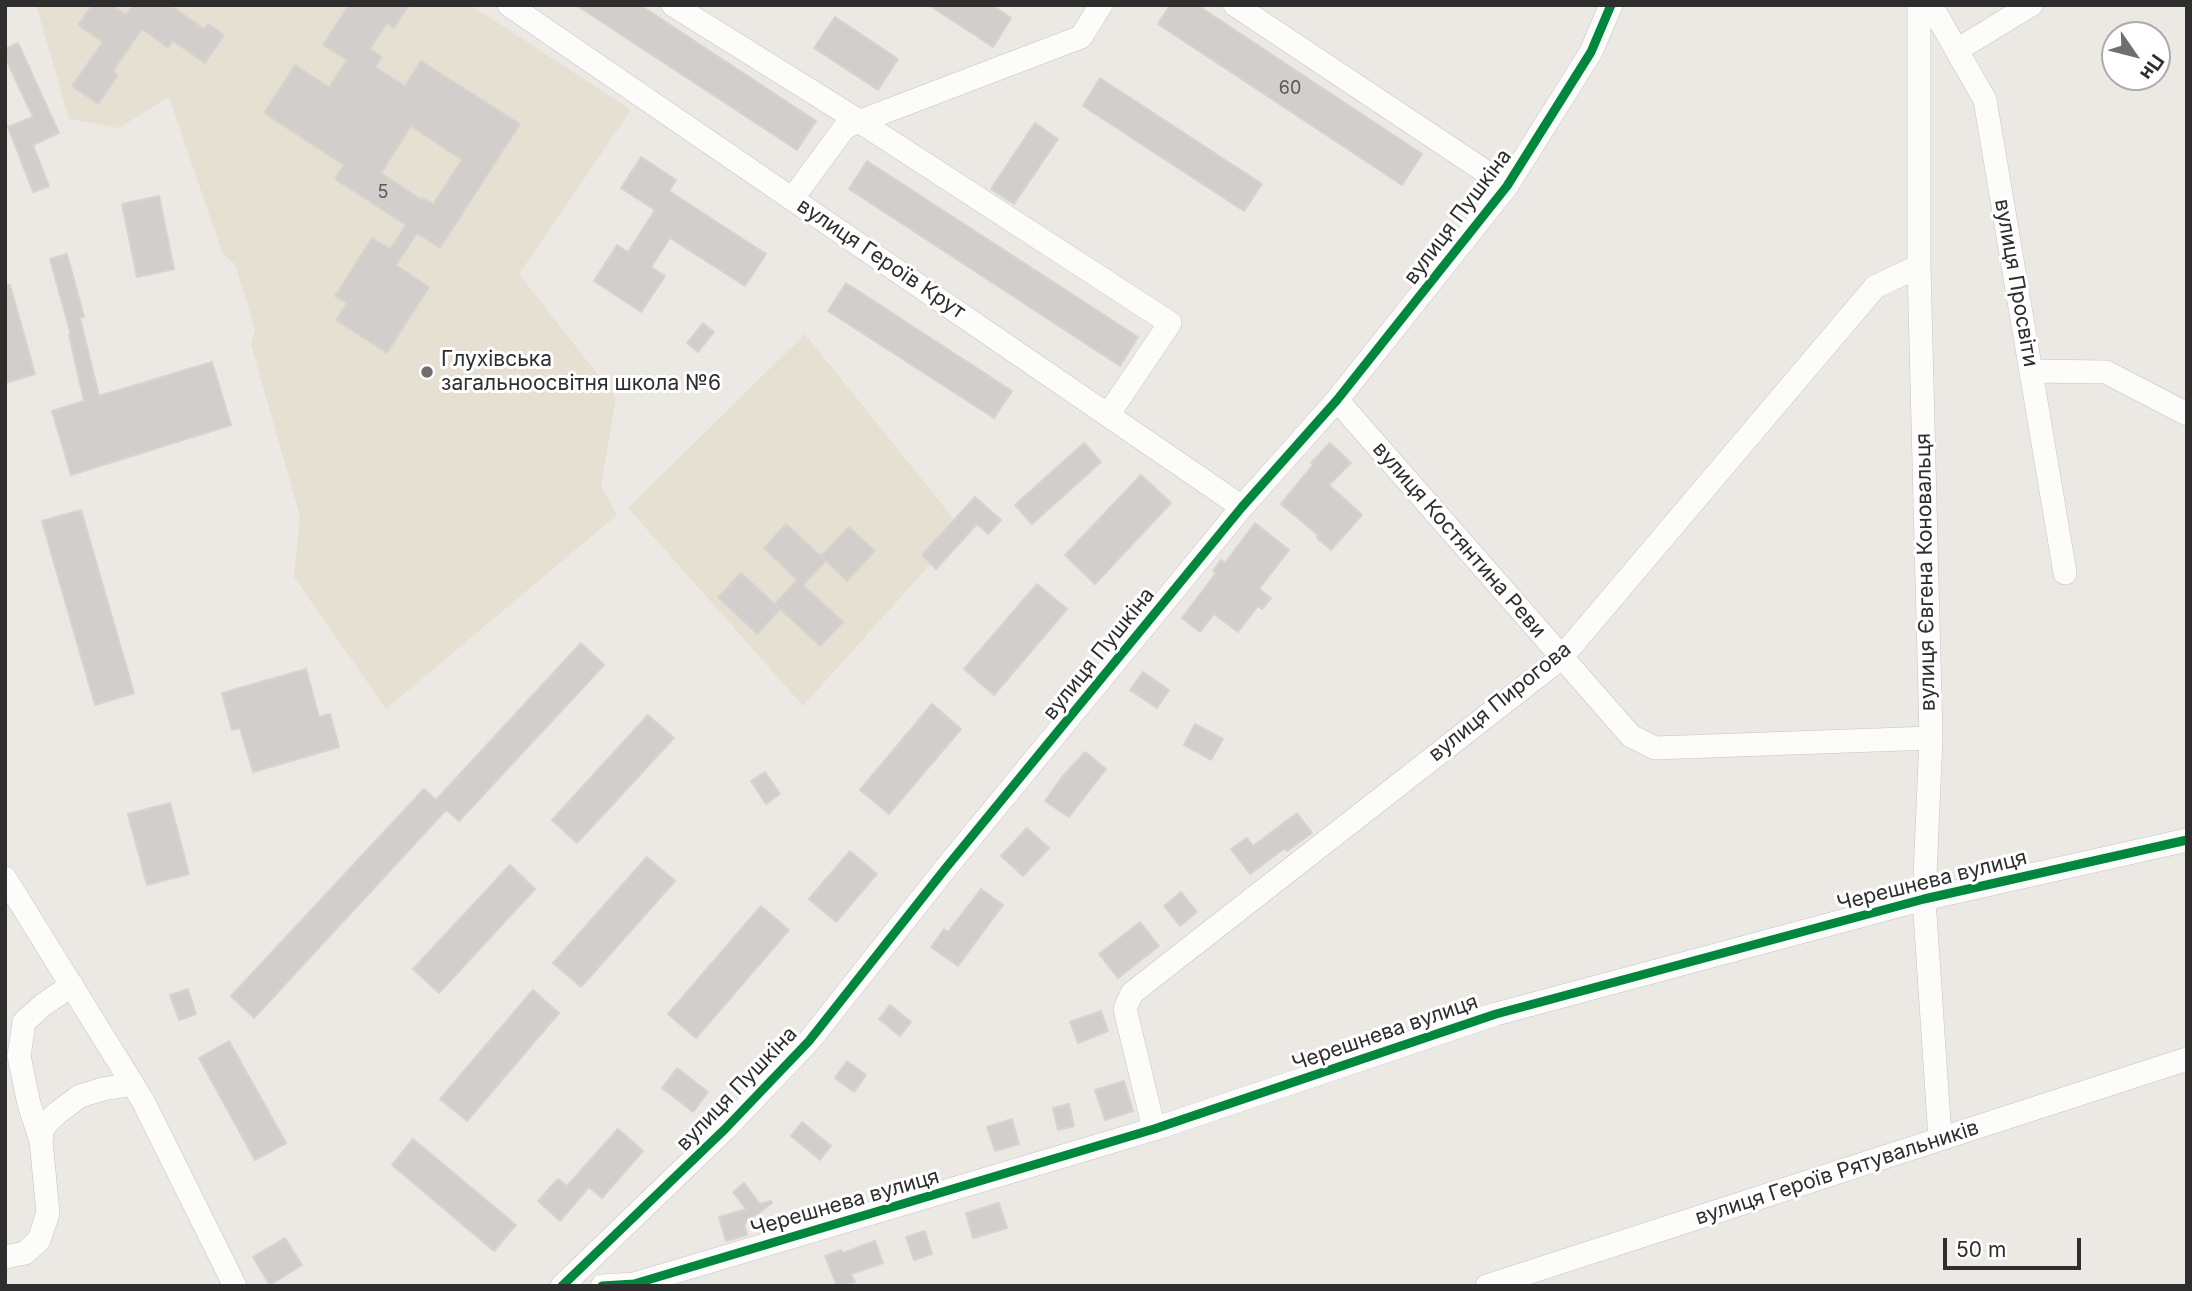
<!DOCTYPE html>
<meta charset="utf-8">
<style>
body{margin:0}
#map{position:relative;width:2192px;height:1291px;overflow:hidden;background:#ece8e4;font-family:Inter,sans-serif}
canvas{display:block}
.frame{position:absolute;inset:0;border:7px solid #2e2e2e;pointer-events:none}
.north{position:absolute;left:2101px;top:21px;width:70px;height:70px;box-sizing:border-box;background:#fff;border:2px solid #ababab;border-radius:50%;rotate:125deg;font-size:19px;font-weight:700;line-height:28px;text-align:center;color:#2e2e2e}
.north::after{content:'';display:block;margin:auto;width:24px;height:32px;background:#706f6e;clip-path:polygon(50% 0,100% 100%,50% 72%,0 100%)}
.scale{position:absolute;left:1943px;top:1238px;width:138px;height:32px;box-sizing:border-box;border:4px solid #2e2e2e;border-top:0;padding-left:9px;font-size:21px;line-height:24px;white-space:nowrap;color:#2e2e2e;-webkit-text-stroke:5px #fff;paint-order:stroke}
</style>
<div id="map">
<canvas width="2192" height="1291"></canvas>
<div class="frame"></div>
<div class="north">Пн</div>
<div class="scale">50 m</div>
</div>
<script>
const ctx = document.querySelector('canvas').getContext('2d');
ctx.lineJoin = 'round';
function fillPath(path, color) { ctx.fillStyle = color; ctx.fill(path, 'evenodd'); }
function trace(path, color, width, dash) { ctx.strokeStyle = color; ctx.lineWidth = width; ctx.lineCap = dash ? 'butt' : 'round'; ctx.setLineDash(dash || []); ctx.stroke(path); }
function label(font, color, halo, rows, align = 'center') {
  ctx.font = font + ' Inter,sans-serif'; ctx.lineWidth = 6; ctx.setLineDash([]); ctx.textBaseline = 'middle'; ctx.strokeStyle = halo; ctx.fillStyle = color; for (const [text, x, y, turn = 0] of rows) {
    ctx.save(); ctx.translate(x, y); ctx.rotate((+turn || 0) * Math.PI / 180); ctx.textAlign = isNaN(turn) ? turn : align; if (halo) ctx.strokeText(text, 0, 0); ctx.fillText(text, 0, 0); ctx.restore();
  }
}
fillPath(new Path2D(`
 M36,5H471L631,110L519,274L616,398L601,486L617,515L386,709L294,577L300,516L251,345L255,329L235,264L223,255L169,97L119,128L69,119Z
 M805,334L962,529L803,706L628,508Z`), '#e6e0d3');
const building = new Path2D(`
 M92,5H112L126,15L133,5H170L204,29L208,24L224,35L205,63L173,41L168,48L142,29L113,71L118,75L98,104L72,86L103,42L78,25Z
 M349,5H409L394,28L387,23L370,49L382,57L375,67L405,86L421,61L520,124L440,248L417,233L396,265L429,287L387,353L336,320L347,303L335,296L372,238L390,249L406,225L335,179L344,165L264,113L295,65L329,87L347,60L323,45ZM411,126L462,160L433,204L423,198L422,200L381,173Z
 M576,5H640L816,121L797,150Z
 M929,5H992L1011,18L993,47Z
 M1170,5H1197L1422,154L1402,185L1158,24Z
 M835,17L898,59L878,90L814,48Z
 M18,43L59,133L33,145L49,186L33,192L8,127L33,117L5,57V49Z
 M1100,78L1262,184L1244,211L1083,106Z
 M1035,123L1058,139L1014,204L991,189Z
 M641,157L676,180L669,191L766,254L745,286L670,238L651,267L665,276L641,312L594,281L617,245L628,252L655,210L621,188Z
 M867,161L1138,337L1120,366L849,189Z
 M159,196L174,269L137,277L122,204Z
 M67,254L84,317L80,318L99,396L212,362L231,425L71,475L52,411L84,401L69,335H71L50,259Z
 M846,283L1012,391L994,418L828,311Z
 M5,285H10L35,374L5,383Z
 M703,323L714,332L698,352L687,343Z
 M1084,443L1101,462L1032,524L1015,505Z
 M1330,443L1351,463L1329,485L1362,515L1331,550L1317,538L1318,535L1281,504L1313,465L1311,463Z
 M1141,475L1171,503L1095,584L1065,555Z
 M975,497L1001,520L988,534L977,524L936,569L922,555Z
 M81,510L134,693L95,705L42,521Z
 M1255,523L1289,550L1259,589L1271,598L1262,609L1258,606L1238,632L1214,614L1200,632L1182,618L1216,573L1213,571L1221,560L1225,563Z
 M786,524L826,561L803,585L843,622L820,646L775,604L797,580L764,548Z
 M849,527L875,551L847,581L821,556Z
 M741,573L780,609L757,634L718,597Z
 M1037,584L1067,609L994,695L964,669Z
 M581,643L604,665L459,821L446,810L254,1018L231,996L424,789L436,800Z
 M306,669L319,717L330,714L339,747L253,772L240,728L232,730L222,693Z
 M1143,672L1169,690L1157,708L1130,690Z
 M932,704L961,729L889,814L860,790Z
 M648,715L674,738L577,843L552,820Z
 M1195,724L1223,739L1211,760L1184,745Z
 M1085,752L1106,769L1069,817L1045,801L1062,777Z
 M765,772L780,794L766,804L751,781Z
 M170,803L189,874L147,885L128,814Z
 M1297,813L1312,833L1287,851L1285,848L1250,874L1231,849L1247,838L1253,846Z
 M1027,828L1049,848L1023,876L1001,856Z
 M850,851L877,874L836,922L809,899Z
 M647,857L675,881L581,987L553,963Z
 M510,865L535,889L439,993L413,969Z
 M981,889L1003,905L958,966L931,947L944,929L948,932Z
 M1181,892L1197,912L1180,926L1164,906Z
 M761,906L789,930L696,1038L668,1014Z
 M1140,922L1159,946L1118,978L1099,954Z
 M188,989L196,1014L179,1020L170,995Z
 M533,990L559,1013L467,1121L440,1099Z
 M890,1005L911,1022L900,1036L879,1019Z
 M1101,1011L1108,1031L1078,1043L1070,1022Z
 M229,1041L286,1143L255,1160L199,1058Z
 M847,1061L866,1075L854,1092L835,1078Z
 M677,1068L708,1092L693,1112L662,1088Z
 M1124,1081L1133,1111L1105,1120L1095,1090Z
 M1069,1104L1074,1126L1058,1130L1053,1108Z
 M1012,1119L1019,1144L995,1151L987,1127Z
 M802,1122L831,1146L820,1160L791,1136Z
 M618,1129L643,1151L602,1198L589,1187L560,1221L538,1201L558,1179L567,1186Z
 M413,1139L516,1225L494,1251L392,1165Z
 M744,1183L760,1204L771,1201L772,1203L744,1224L747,1235L726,1241L719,1217L746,1209L733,1192Z
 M999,1203L1007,1228L973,1238L966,1213Z
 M925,1231L932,1254L914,1260L906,1237Z
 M285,1238L302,1265L270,1285L253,1257Z
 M875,1241L883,1263L851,1274L855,1282L837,1286L825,1256L841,1250L843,1253Z`);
fillPath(building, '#d1cecb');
trace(building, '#d7d4d0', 2);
const minor = new Path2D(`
 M509,5L1242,507
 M673,5L859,121L1170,323L1108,415
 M1235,5L1507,186
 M1919,5V266L1931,738L1924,899L1940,1138
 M1931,5L1985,100L2065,573
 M1957,50L2031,5
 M792,199L845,127L1081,37L1101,5
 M2031,371L2106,372L2187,414
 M1337,400L1631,736L1655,748L1931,738
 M5,878L143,1101L235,1286
 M1154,1129L1125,1009L1132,993L1561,658L1875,287L1919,266
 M41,1141L29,1104L19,1056L24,1022L43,1005L72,985
 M5,1257L25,1253L39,1240L48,1213L41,1141L43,1127L57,1113L80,1096L103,1089L133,1084
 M562,1286L725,1129L809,1041L945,869L1242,507L1337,400L1507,186L1591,52L1611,5
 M602,1286L634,1284L1154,1129L1496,1014L1924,899L2187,840
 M1487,1286L2187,1059`);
trace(minor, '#c5c4c5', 24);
trace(minor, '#fcfcfb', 23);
trace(new Path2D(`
 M562,1286L725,1129L809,1041L945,869L1242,507L1337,400L1507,186L1591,52L1611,5
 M602,1286L634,1284L1154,1129L1496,1014L1924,899L2187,840`), '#00873e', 9);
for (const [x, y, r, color] of [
 [427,372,7,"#706f6e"]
]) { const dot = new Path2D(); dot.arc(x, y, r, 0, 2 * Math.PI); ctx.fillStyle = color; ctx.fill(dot); trace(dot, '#fff', 2.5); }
label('18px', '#585857', null, [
 ["60",1290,89],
 ["5",383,193]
]);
label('21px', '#2e2e2e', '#fff', [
 ["вулиця Пушкіна",1458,217,-53],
 ["вулиця Героїв Крут",881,259,34],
 ["вулиця Просвіти",2016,283,80],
 ["вулиця Костянтина Реви",1459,540,49],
 ["вулиця Євгена Коновальця",1926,572,-91],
 ["вулиця Пушкіна",1099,654,-51],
 ["вулиця Пирогова",1500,702,-39],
 ["Черешнева вулиця",1932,881,-14],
 ["Черешнева вулиця",1385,1033,-19],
 ["вулиця Пушкіна",737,1089,-46],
 ["вулиця Героїв Рятувальників",1837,1173,-18],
 ["Черешнева вулиця",845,1203,-16]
]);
label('21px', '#2e2e2e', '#fff', [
 ["Глухівська",441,360],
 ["загальноосвітня школа №6",441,384]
], 'left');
</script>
